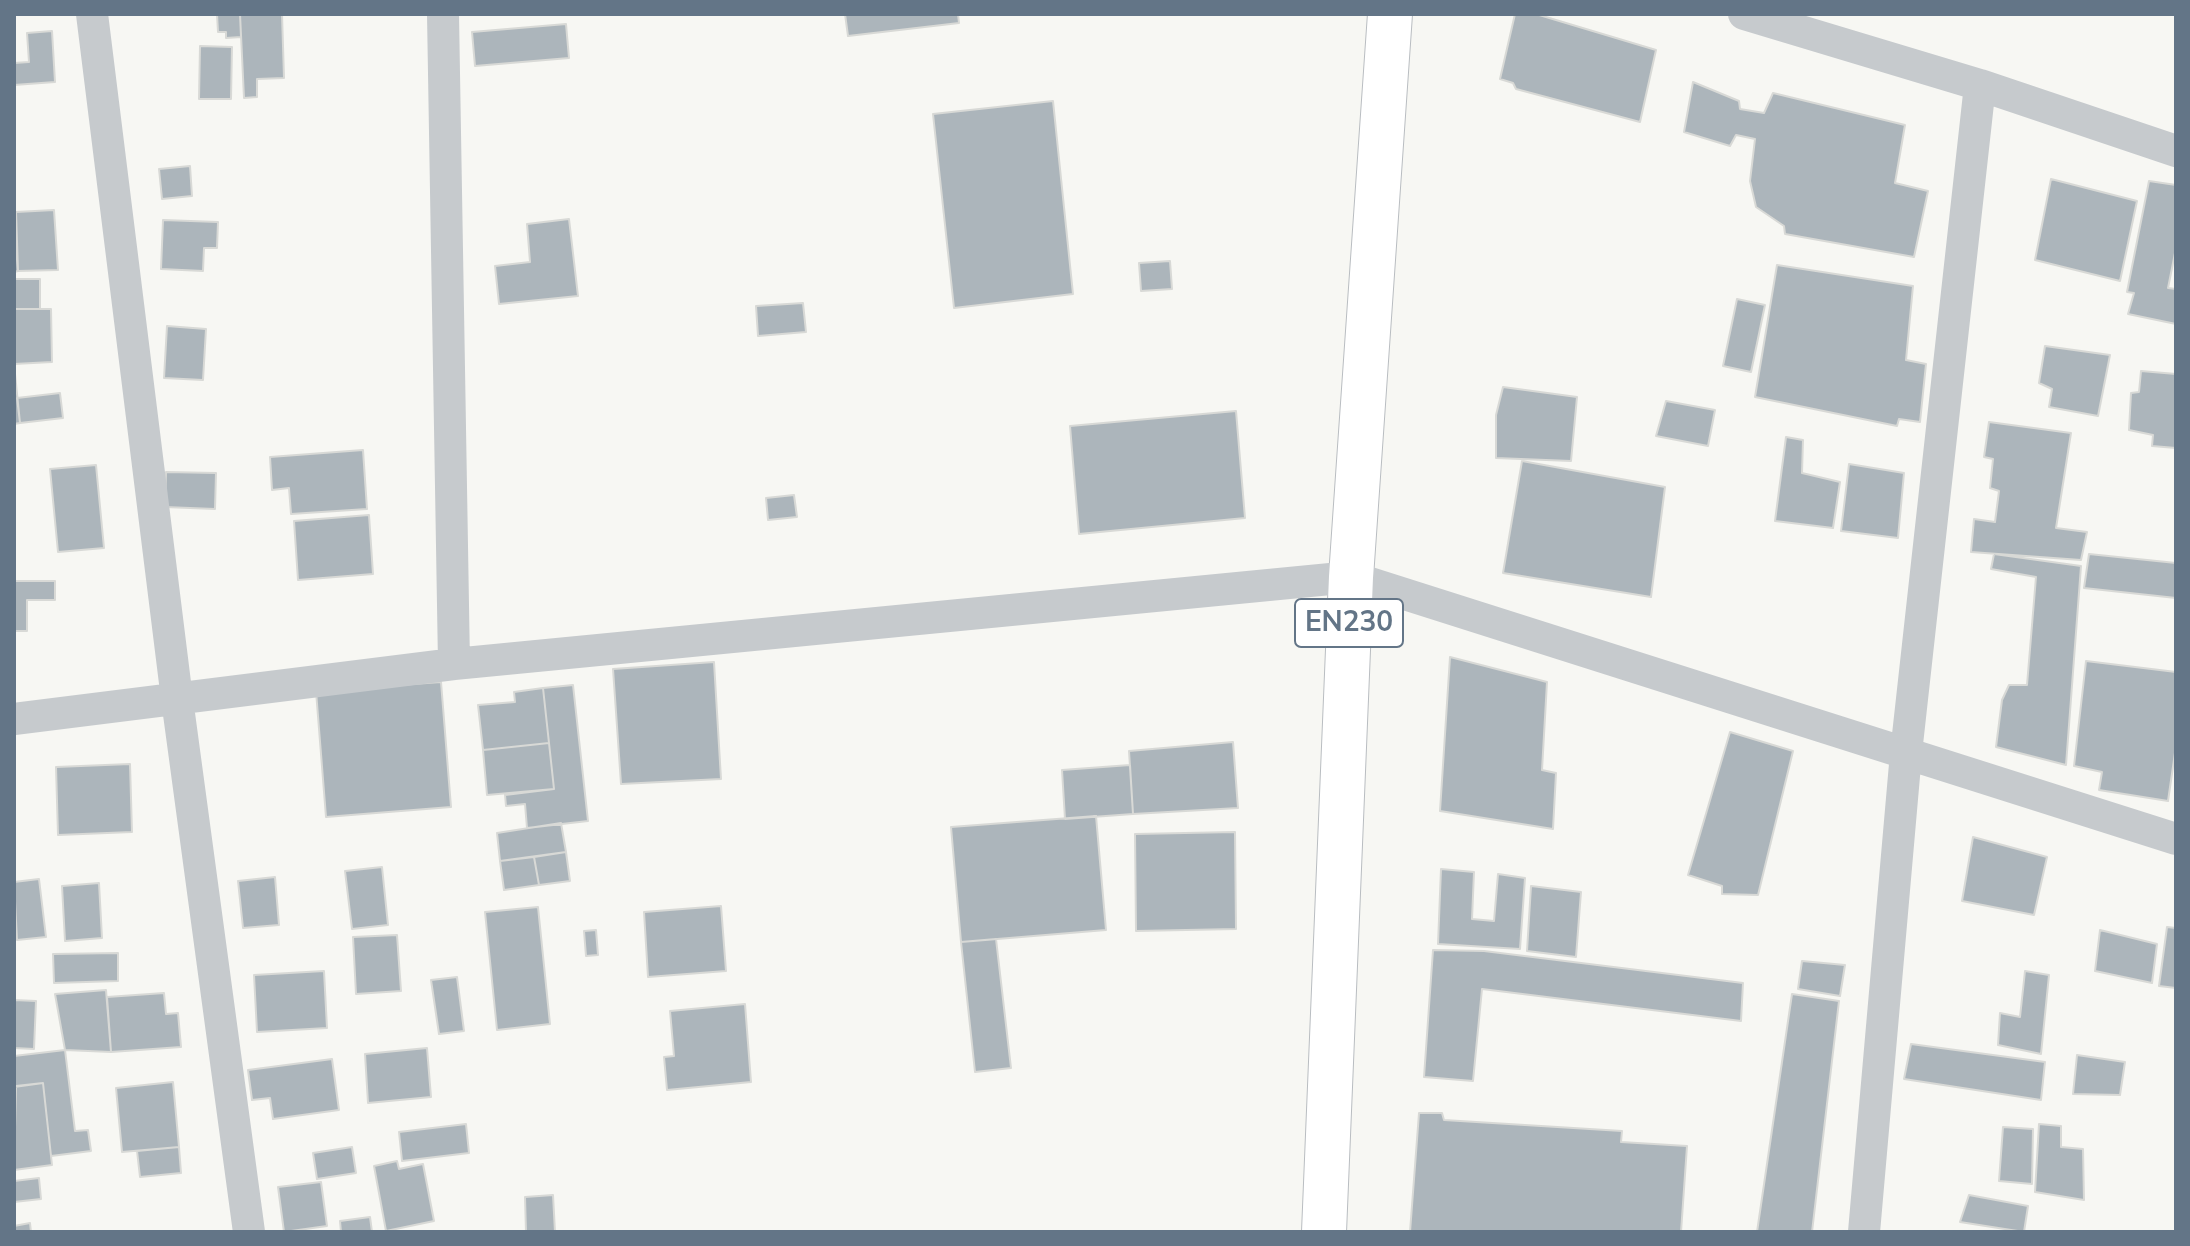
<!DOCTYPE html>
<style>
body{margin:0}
#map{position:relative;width:2190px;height:1246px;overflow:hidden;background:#f7f7f3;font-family:Mulish,sans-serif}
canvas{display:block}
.frame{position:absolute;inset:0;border:16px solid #637587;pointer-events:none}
</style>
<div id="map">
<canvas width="2190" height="1246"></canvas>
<div class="frame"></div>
</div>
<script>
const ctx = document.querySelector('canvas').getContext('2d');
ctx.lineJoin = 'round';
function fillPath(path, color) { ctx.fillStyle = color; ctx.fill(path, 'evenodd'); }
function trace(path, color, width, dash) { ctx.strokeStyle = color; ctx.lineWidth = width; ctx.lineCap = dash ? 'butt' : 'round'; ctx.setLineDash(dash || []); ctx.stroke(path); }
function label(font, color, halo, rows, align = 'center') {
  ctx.font = font + ' Mulish,sans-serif'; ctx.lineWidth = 8; ctx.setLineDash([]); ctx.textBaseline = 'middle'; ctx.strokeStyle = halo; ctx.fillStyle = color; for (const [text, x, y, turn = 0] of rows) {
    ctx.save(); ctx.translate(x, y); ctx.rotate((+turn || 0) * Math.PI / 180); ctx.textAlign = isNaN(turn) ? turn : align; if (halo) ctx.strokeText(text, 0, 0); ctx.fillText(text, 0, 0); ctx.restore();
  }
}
const building = new Path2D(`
 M217,14H240L241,37L226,38V32H218Z
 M240,14H282L284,78L257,79V97L244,98Z
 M845,14H958L959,23L848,36Z
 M1515,14H1536L1656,50L1640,122L1516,89L1513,83L1500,79Z
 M566,24L569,58L475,66L472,32Z
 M52,31L55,82L14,85V63L29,62L27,33Z
 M200,46L232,47L231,99H199Z
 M1693,82L1739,101L1740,109L1764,113L1773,93L1905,125L1895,183L1928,191L1914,257L1785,234L1784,226L1756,207L1750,181L1755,139L1736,135L1730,146L1684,132Z
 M1053,101L1073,294L954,308L933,114Z
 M190,166L192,196L162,199L159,169Z
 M2051,179L2137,201L2120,281L2035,260Z
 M2149,181L2176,185V248L2168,288L2176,289V324L2128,314L2134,293L2127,292Z
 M54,210L58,270L18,271L16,212Z
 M569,219L578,296L499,304L495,266L530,262L527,224Z
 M163,220L218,222L217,248H204L203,271L161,269Z
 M14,224L18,271L14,272Z
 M1170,261L1172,289L1141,291L1139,263Z
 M1777,265L1913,286L1906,360L1926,364L1920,422L1899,419L1897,426L1755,397Z
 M14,279H40V309H14V364Z
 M1737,299L1765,305L1751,372L1723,366Z
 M803,303L806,332L758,336L756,306Z
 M14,309H51L52,362L14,364Z
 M167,326L206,329L203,380L164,378Z
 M2045,346L2110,355L2098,416L2049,407L2052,389L2039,383Z
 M14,364L20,423L14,424Z
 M2141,371L2176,374V448L2152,446L2153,435L2129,430L2131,393L2139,392Z
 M1503,387L1577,397L1571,461L1496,458V415Z
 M60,393L63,418L20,423L17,398Z
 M1666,401L1715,410L1708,446L1656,436Z
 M1236,411L1245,518L1079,534L1070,426Z
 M1989,422L2071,433L2056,528L2087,532L2081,560L1971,552L1974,519L1995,522L1999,491L1990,488L1993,459L1984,457Z
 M1786,437L1803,440L1802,473L1840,482L1833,528L1775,521Z
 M363,450L367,509L291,514L289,488L272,490L270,457Z
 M1522,461L1665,487L1651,597L1503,573Z
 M1849,464L1904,473L1898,538L1841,531Z
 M96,465L104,548L58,552L50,469Z
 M166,472L216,473L215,509L165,507Z
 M794,495L797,517L768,520L766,498Z
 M369,515L373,574L298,580L294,521Z
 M1994,554L2081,566L2066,765L1996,747L2002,700L2009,685H2027L2036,577L1991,569Z
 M2089,554L2176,563V598L2084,588Z
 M14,581H55V600H27V631H14Z
 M1450,657L1547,682L1542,770L1556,773L1553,829L1440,811Z
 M2086,661L2176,672V746L2168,801L2099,790L2102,772L2074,766Z
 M714,662L721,779L621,784L613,669Z
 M441,682L451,807L326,817L316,691Z
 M573,685L588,821L527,828L525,804L506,806L505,795L554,789L543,688Z
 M543,688L549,743L483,750L478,705L515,702L514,692Z
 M1730,732L1793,751L1758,895L1722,894V886L1688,875Z
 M1233,742L1238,808L1133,814L1129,751Z
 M549,743L554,789L487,795L483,750Z
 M130,764L132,832L58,835L56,767Z
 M1130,765L1133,814L1065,819L1062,770Z
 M1096,816L1106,930L961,942L951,827Z
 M561,823L566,852L500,861L497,833Z
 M1235,832L1236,929L1136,931L1135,834Z
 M1973,837L2047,857L2034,915L1962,901Z
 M566,852L570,881L539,885L534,857Z
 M534,857L539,885L504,890L500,861Z
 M382,867L388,925L352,929L345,871Z
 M1441,869L1474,872L1472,919L1494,921L1498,874L1525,878L1520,949L1438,944Z
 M275,877L279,925L243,928L238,881Z
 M39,879L46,937L17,940L14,882Z
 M99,883L102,938L65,941L62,886Z
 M1531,886L1581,892L1576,957L1527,951Z
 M721,906L726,971L648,977L644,912Z
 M538,907L550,1024L497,1030L485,912Z
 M2167,927L2176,928V988L2159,986Z
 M596,930L598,955L586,956L584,931Z
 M2100,930L2157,944L2152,983L2095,971Z
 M397,935L401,991L356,994L353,937Z
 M996,939L1011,1068L975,1072L961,942Z
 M1433,950L1484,951L1743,983L1741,1021L1482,989L1473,1081L1424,1077Z
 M118,953V981L54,983L53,954Z
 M1802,961L1845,965L1840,996L1798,989Z
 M324,971L327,1028L257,1032L254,975Z
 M2025,971L2049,975L2041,1054L1998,1045L2000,1013L2020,1017Z
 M457,977L464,1031L439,1034L431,980Z
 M106,990L111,1052L65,1050L55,994Z
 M164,993L166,1014L178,1013L181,1047L111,1052L107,997Z
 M1792,994L1839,1001L1812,1232H1757Z
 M14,1000L36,1001L34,1049L14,1048Z
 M745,1004L751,1082L667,1090L664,1057L674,1056L670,1011Z
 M1911,1044L2045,1062L2041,1100L1904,1079Z
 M427,1048L431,1097L368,1103L365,1054Z
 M65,1050L75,1131L88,1130L91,1151L51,1156L43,1083L14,1087V1056Z
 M2077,1055L2125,1062L2120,1095L2073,1094Z
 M332,1059L339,1110L273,1119L270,1098L252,1100L248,1070Z
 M173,1082L179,1147L122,1152L116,1088Z
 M43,1083L52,1165L14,1170L16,1086Z
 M1419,1113H1442L1444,1120L1622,1131L1621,1142L1687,1146L1681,1232H1410Z
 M466,1124L469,1153L402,1161L399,1132Z
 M2039,1124L2061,1126V1147L2083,1149L2084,1200L2035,1192Z
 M2003,1127L2033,1129L2032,1184L1999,1181Z
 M179,1147L181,1173L140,1177L137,1151Z
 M352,1147L356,1173L317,1179L313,1153Z
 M397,1161L399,1169L423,1164L434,1221L386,1231L374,1166Z
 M39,1178L41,1199L14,1202V1181Z
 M321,1182L327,1226L284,1232L278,1187Z
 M553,1195L555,1232H526L525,1197Z
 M1969,1195L2028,1206L2024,1232L1960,1222Z
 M370,1217L372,1232H341L340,1221Z
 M30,1223L31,1232H14V1226Z`);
fillPath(building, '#acb5bb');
trace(building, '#d8d9d6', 2);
const primary = new Path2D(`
 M1324,1232L1351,577L1390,14`);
trace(primary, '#b9bdc1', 46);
trace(new Path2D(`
 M92,14L177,699L249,1232
 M443,14L454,664
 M1744,14L1980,85L2176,151
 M14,719L454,664L1351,577L2176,839
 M1864,1232L1906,753L1980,85`), '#c6cacd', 32);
trace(primary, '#fff', 44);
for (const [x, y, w] of [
 [1349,623,108]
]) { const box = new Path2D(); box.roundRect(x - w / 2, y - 24, w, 48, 6); ctx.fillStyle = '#fff'; ctx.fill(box); trace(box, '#637587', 2); }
label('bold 28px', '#637587', null, [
 ["EN230",1349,623]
]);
</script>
